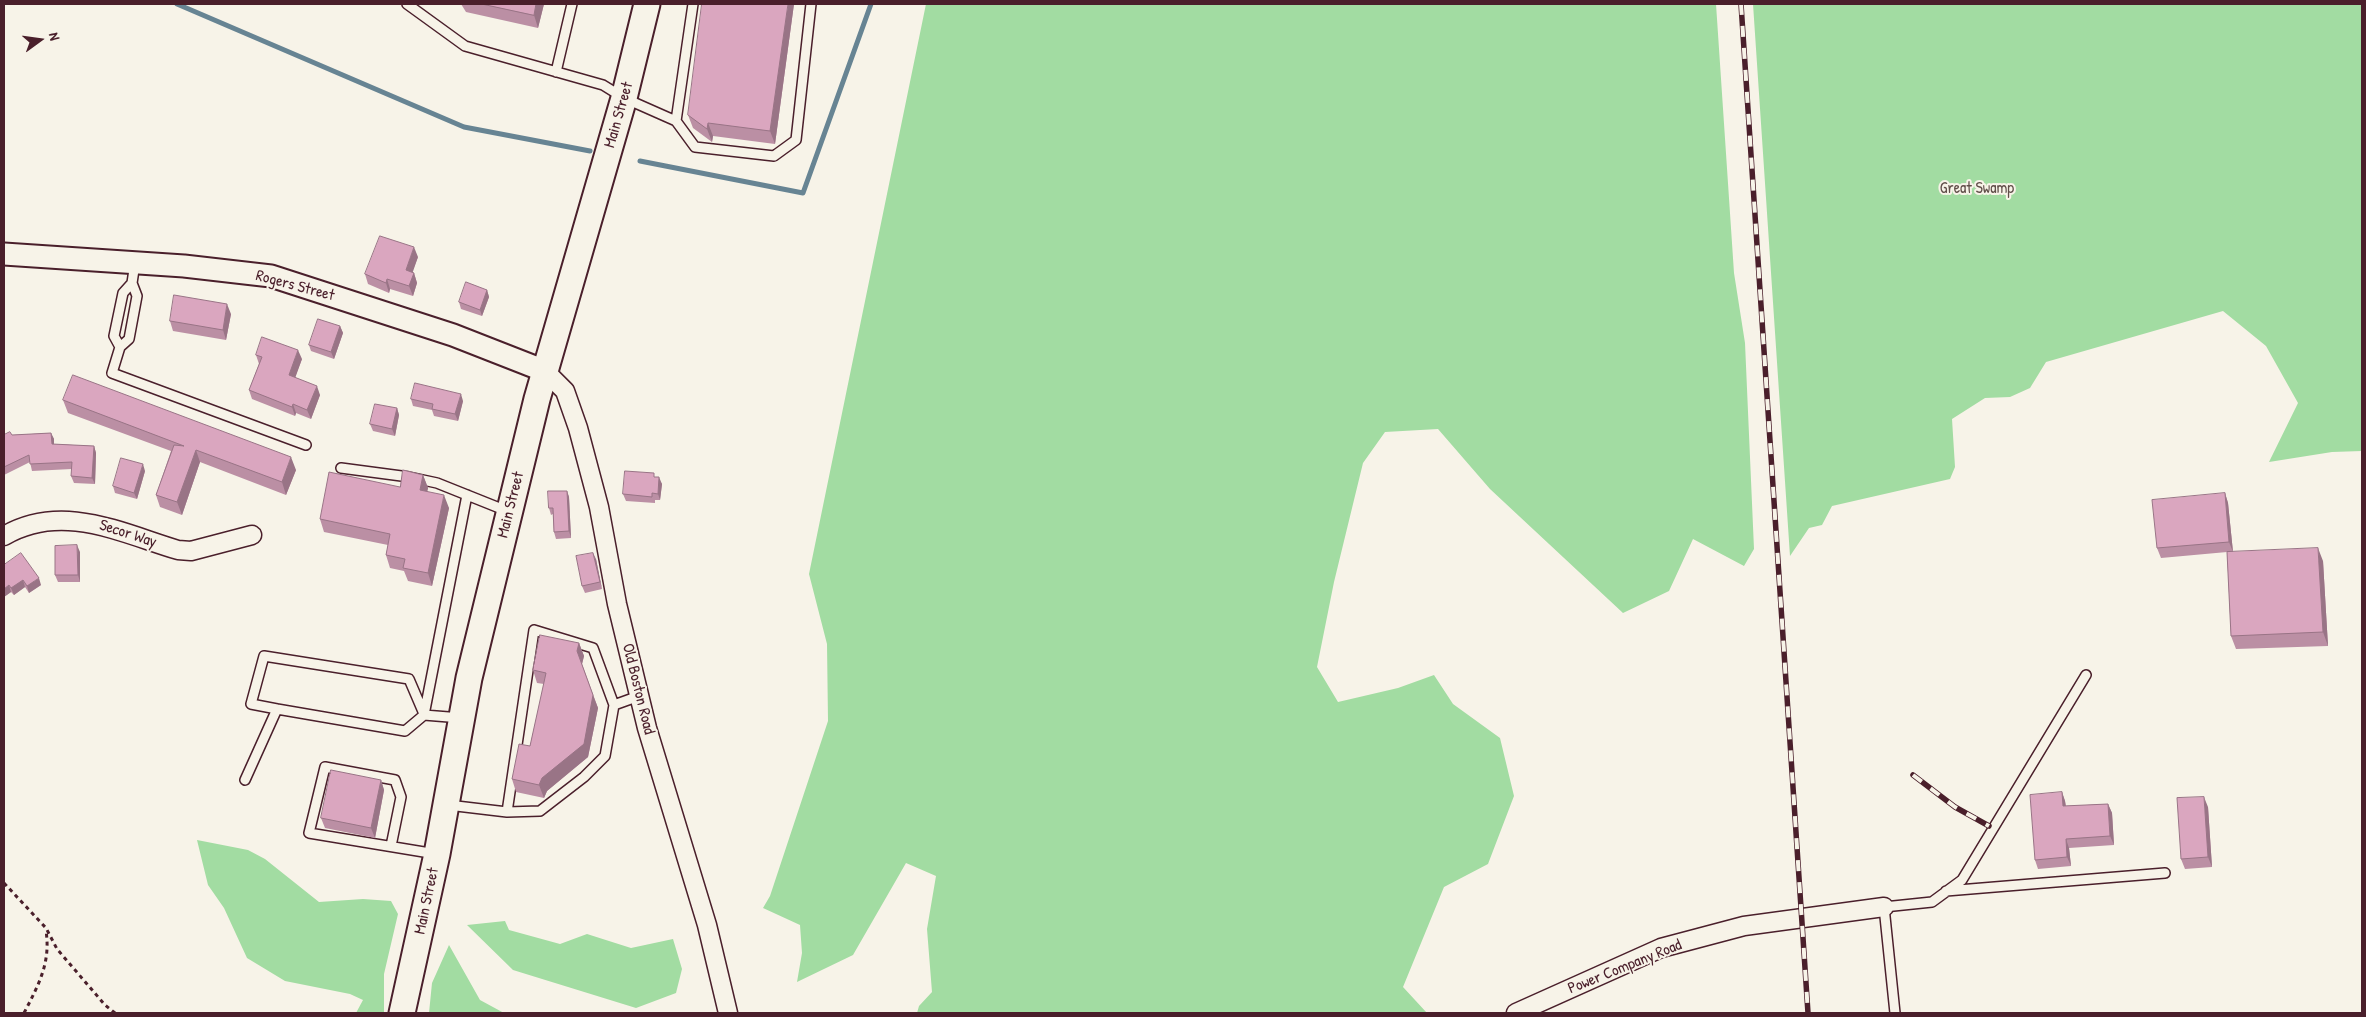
<!DOCTYPE html>
<style>
body{margin:0}
#map{position:relative;width:2366px;height:1017px;overflow:hidden;background:#f7f3e8;font-family:"Patrick Hand",sans-serif}
canvas{display:block}
.frame{position:absolute;inset:0;border:5px solid #4a1f2b;pointer-events:none}
.north{position:absolute;left:15px;top:15px;width:50px;height:50px;-webkit-text-stroke:4px #f7f3e8;paint-order:stroke;rotate:76deg;font-size:14px;font-weight:700;line-height:20px;text-align:center;color:#4a1f2b}
.north::after{content:'';display:block;margin:auto;width:18px;height:22px;background:#4a1f2b;clip-path:polygon(50% 0,100% 100%,50% 72%,0 100%)}
</style>
<div id="map">
<canvas width="2366" height="1017"></canvas>
<div class="frame"></div>
<div class="north">N</div>
</div>
<script>
const ctx = document.querySelector('canvas').getContext('2d');
ctx.lineJoin = 'round';
function fillPath(path, color) { ctx.fillStyle = color; ctx.fill(path, 'evenodd'); }
function trace(path, color, width, dash) { ctx.strokeStyle = color; ctx.lineWidth = width; ctx.lineCap = dash ? 'butt' : 'round'; ctx.setLineDash(dash || []); ctx.stroke(path); }
function label(font, color, halo, rows, align = 'center') {
  ctx.font = font + ' "Patrick Hand",sans-serif'; ctx.lineWidth = 4; ctx.setLineDash([]); ctx.textBaseline = 'middle'; ctx.strokeStyle = halo; ctx.fillStyle = color; for (const [text, x, y, turn = 0] of rows) {
    ctx.save(); ctx.translate(x, y); ctx.rotate((+turn || 0) * Math.PI / 180); ctx.textAlign = isNaN(turn) ? turn : align; if (halo) ctx.strokeText(text, 0, 0); ctx.fillText(text, 0, 0); ctx.restore();
  }
}
fillPath(new Path2D(`
 M926,4H1716L1734,273L1745,343L1754,549L1744,566L1693,539L1669,591L1623,613L1490,489L1438,429L1385,432L1363,463L1334,582L1317,667L1338,702L1398,688L1434,675L1453,704L1500,738L1514,796L1488,864L1444,887L1403,987L1427,1013H917L919,1006L932,992L927,929L936,876L906,863L853,955L797,982L802,953L800,925L763,908L770,896L828,721L827,644L809,574Z
 M1753,4H2362V451L2332,452L2269,462L2298,403L2266,346L2223,311L2046,362L2030,388L2010,397L1985,398L1952,419L1955,467L1950,479L1832,506L1822,525L1809,528L1790,556Z
 M197,840L248,850L265,859L319,902L363,899L391,901L398,914L384,974V1013H356L363,1000L350,994L285,981L247,958L224,908L208,885Z
 M505,921L509,930L560,944L587,934L631,948L673,939L682,969L676,993L636,1008L513,970L467,925Z
 M449,945L480,1000L504,1013H429L432,983Z`), '#a2dca2');
trace(new Path2D(`
 M177,4L464,127L590,151
 M640,161L803,193L871,4`), '#678493', 5);
const service = new Path2D(`
 M407,4L465,46L603,85L624,98L676,121L693,4
 M556,72L572,4
 M676,121L695,147L774,156L796,140L811,4
 M135,263L132,283L137,296L129,339L120,347L112,373L306,445
 M120,347L114,336L123,293L132,283
 M341,468L409,477L437,483L507,511
 M614,705L639,696
 M277,709L251,704L264,656L409,679L424,714
 M424,715L461,718
 M245,780L277,709L405,731L424,715L467,495
 M448,805L507,812L534,630L593,648L614,705L605,756L584,777L540,811L507,812
 M391,846L401,797L395,780L325,767L309,833L436,854
 M1946,891L2165,873
 M1895,1013L1884,907L1932,902L1962,880L2086,675`);
const minor = new Path2D(`
 M545,371L565,391L578,428L599,507L617,604L647,728L707,925L728,1013
 M4,536C62,502 121,533 178,550L191,551L252,535
 M1516,1013L1661,948L1744,926L1884,907`);
const tertiary = new Path2D(`
 M4,254L184,266L271,276L453,335L545,371`);
const secondary = new Path2D(`
 M402,1013L437,854L469,678L537,399L624,98L647,4`);
trace(service, '#4a1f2b', 12);
trace(minor, '#4a1f2b', 21);
trace(tertiary, '#4a1f2b', 25);
trace(secondary, '#4a1f2b', 29);
trace(new Path2D(`
 M4,883L46,928L57,949L105,1005L115,1013
 M24,1013C38,986 51,963 46,931`), '#4a1f2b', 3, [4, 4]);
trace(service, '#f7f3e8', 9);
trace(minor, '#f7f3e8', 18);
trace(tertiary, '#f7f3e8', 21);
trace(secondary, '#f7f3e8', 25);
const rail = new Path2D(`
 M1741,4L1808,1013
 M1913,775L1955,807L1989,826`);
trace(rail, '#4a1f2b', 5.5);
trace(rail, '#f7f3e8', 4, [11]);
fillPath(new Path2D(`
 M461,4H544L538,28L466,12Z
 M794,4L775,144L713,136L712,142L693,128L688,115Z
 M418,257L412,272L414,273L417,283L413,296L390,289L389,293L368,284L365,274Z
 M487,290L489,297L482,316L461,309L459,302Z
 M231,314L226,340L173,331L170,321Z
 M340,326L343,333L334,359L311,351L309,345Z
 M256,355L302,359L295,377L320,395L311,419L296,413L295,416L252,399L249,390L259,364Z
 M411,399L463,401L458,421L434,416L432,410L413,406Z
 M63,400L296,470L286,495L200,462L182,515L160,507L156,495L171,451L68,413Z
 M397,408L399,415L395,436L373,431L370,424Z
 M51,433L54,439V444L94,446L96,453L95,484L74,483L71,476L72,469L32,471L30,462L4,475V435H12Z
 M145,471L137,499L115,493L113,486Z
 M423,475L428,488L427,491L449,508L432,586L408,581L404,571L390,568L386,555L388,545L324,532L320,519L400,487Z
 M656,477L662,484L660,500H655V503L626,501L623,494Z
 M567,491L569,497L571,538L556,539L554,532L553,514L551,515L549,508Z
 M2225,493L2228,503L2233,552L2323,561L2328,646L2236,649L2231,636L2227,552L2161,558L2157,548Z
 M80,552V582H58L55,575Z
 M596,559L602,589L585,593L582,586Z
 M4,565L41,585L29,593L25,587L14,595L11,592L4,597Z
 M579,643L584,656L582,664L598,708L588,757L547,791L544,798L516,792L512,779L530,746L544,684L537,683L533,670Z
 M381,780L384,790L375,838L325,828L321,818Z
 M2062,792L2065,801L2066,806L2108,804L2112,813L2114,845L2069,848L2071,866L2038,869L2035,860Z
 M2208,807L2212,867L2185,869L2181,859Z`), '#bb8fa4');
fillPath(new Path2D(`
 M536,4H544L538,28L534,15Z
 M788,4H794L775,144L770,131Z
 M708,123L713,136L712,142L707,129Z
 M414,247L418,257L410,280L406,270Z
 M414,273L417,283L413,296L409,286Z
 M387,279L390,289L389,293L386,283Z
 M487,290L489,297L482,316L480,310Z
 M227,304L231,314L226,340L223,330Z
 M340,326L343,333L334,359L331,352Z
 M298,350L302,359L293,384L289,375Z
 M317,386L320,395L311,419L307,410Z
 M461,394L463,401L458,421L455,414Z
 M293,404L296,413L295,416L292,407Z
 M397,408L399,415L395,436L392,429Z
 M51,433L54,439V450L52,444Z
 M94,446L96,453L95,484L92,478Z
 M196,450L200,462L182,515L177,502Z
 M291,457L296,470L286,495L282,482Z
 M143,464L145,471L137,499L134,493Z
 M423,475L428,488L425,503L420,490Z
 M659,477L662,484L660,500L658,494Z
 M567,491L569,497L571,538L569,531Z
 M2225,493L2228,503L2233,552L2229,542Z
 M444,495L449,508L432,586L428,573Z
 M77,545L80,552V582L78,575Z
 M2318,548L2323,561L2328,646L2323,632Z
 M593,553L596,559L602,589L600,582Z
 M39,578L41,585L29,593L27,586Z
 M23,580L25,587L14,595L11,588Z
 M9,585L11,592L4,597V589Z
 M579,643L584,656L582,664L577,651Z
 M593,695L598,708L588,757L547,791L544,798L539,785L542,778Z
 M381,780L384,790L375,838L371,828Z
 M2062,792L2065,801L2067,816L2063,806Z
 M2204,797L2208,807L2212,867L2208,857Z
 M2108,804L2112,813L2114,845L2110,836Z
 M2066,839L2069,848L2071,866L2067,857Z`), '#997486');
const building = new Path2D(`
 M482,4H536L534,15Z
 M702,4H788L770,131L708,123L707,129L688,115Z
 M380,236L414,247L406,270L414,273L409,286L387,279L386,283L365,274Z
 M466,282L487,290L480,310L459,302Z
 M174,295L227,304L223,330L170,321Z
 M318,319L340,326L331,352L309,345Z
 M262,337L298,350L289,375L317,386L307,410L293,404L292,407L249,390L262,357L256,355Z
 M73,375L291,457L282,482L196,450L177,502L156,495L174,445L184,446L63,400Z
 M415,383L461,394L455,414L432,409L433,404L411,399Z
 M375,404L397,408L392,429L370,424Z
 M10,432L12,435L51,433L52,444L94,446L92,478L71,476L72,462L30,464L29,455L4,467V435Z
 M121,458L143,464L134,493L113,486Z
 M403,470L423,475L420,490L444,495L428,573L403,568L405,559L386,555L390,534L320,519L329,472L400,487Z
 M625,471L654,473V477H659L658,494L652,493V497L623,494Z
 M548,491H567L569,531L554,532L553,508H549Z
 M2225,493L2229,542L2157,548L2152,500Z
 M77,545L78,575H55V546Z
 M2318,548L2323,632L2231,636L2227,552Z
 M21,553L39,578L27,586L23,580L11,588L9,585L4,589V565Z
 M593,553L600,582L582,586L576,556Z
 M540,635L579,643L577,651L593,695L584,744L542,778L539,785L512,779L519,744L530,746L546,673L533,670Z
 M331,770L381,780L371,828L321,818Z
 M2062,792L2063,806L2108,804L2110,836L2066,839L2067,857L2035,860L2030,795Z
 M2204,797L2208,857L2181,859L2177,798Z`);
fillPath(building, '#daa6bf');
trace(building, '#997486', 1);
label('16px', '#4a1f2b', '#f7f3e8', [
 ["Main Street",619,115,-74],
 ["Rogers Street",295,286,15],
 ["Main Street",511,505,-76],
 ["Secor Way",128,534,18],
 ["Old Boston Road",638,689,76],
 ["Main Street",427,901,-78],
 ["Power Company Road",1625,967,-22]
]);
label('16px', '#604e49', '#f7f3e8', [
 ["Great Swamp",1977,189]
]);
</script>
